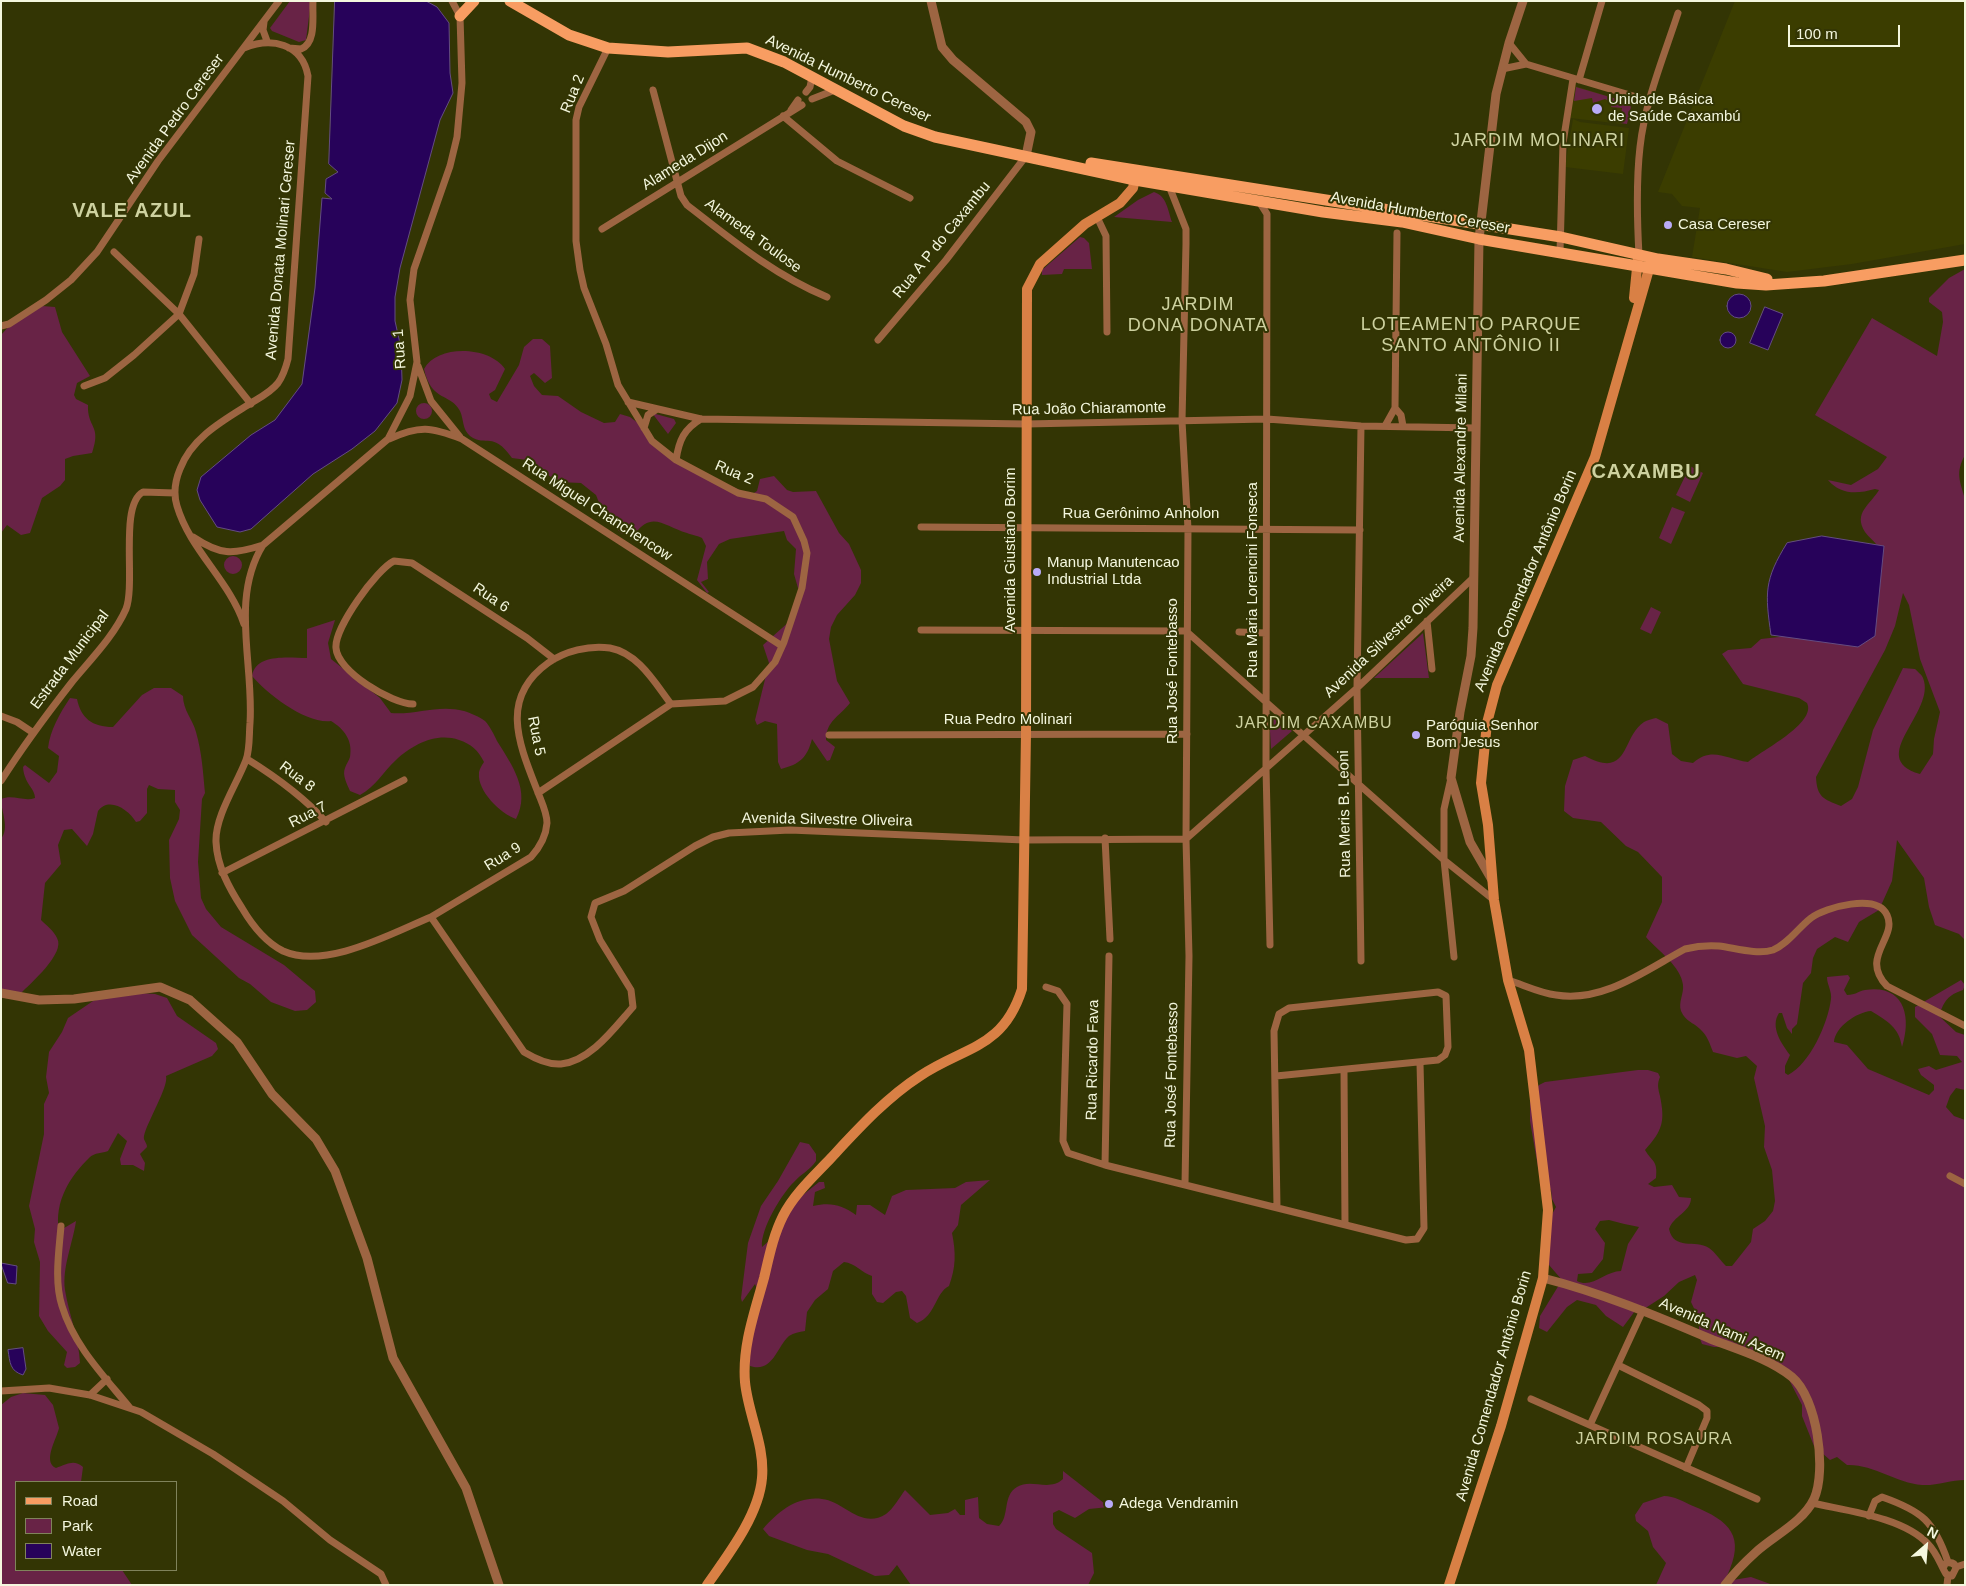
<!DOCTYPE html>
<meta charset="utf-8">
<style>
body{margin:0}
#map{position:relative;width:1966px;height:1586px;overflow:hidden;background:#333504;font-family:Arial,sans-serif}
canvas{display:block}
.frame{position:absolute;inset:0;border:2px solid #f4f7de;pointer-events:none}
.legend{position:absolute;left:15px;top:1481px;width:162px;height:90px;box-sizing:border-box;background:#333504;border:1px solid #80835b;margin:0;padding:6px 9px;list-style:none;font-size:15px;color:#f4f7de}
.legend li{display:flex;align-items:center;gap:10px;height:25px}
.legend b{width:25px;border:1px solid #80835b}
.north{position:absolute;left:1901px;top:1521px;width:50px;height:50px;-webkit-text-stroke:4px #333504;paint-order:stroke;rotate:27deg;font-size:14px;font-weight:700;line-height:20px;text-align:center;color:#f4f7de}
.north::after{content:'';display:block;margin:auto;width:18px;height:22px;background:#f4f7de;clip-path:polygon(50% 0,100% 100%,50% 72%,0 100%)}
.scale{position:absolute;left:1788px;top:25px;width:112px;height:22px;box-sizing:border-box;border:2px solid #f4f7de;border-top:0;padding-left:6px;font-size:15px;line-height:18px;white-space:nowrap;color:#f4f7de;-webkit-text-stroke:4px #333504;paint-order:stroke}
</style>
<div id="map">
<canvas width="1966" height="1586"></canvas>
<div class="frame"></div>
<ul class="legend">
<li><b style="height:6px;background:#f89d62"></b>Road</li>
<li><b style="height:14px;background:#682346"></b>Park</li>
<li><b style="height:14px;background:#27025a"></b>Water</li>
</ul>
<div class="north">N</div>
<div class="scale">100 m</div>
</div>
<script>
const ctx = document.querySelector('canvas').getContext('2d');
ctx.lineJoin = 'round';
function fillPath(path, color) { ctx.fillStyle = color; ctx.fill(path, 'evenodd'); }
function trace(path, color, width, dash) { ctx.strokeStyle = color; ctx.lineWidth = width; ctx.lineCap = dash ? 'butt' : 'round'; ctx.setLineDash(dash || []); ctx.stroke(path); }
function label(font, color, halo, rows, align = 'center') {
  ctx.font = font + ' Arial,sans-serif'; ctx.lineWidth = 4; ctx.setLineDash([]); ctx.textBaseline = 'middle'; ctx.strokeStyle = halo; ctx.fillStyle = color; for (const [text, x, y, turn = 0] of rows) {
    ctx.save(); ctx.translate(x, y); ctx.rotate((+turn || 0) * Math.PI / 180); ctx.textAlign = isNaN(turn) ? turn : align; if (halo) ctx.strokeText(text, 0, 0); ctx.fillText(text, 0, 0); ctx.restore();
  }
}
fillPath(new Path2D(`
 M1735,1H1965V244L1852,264L1787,272L1692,257L1700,208L1682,206L1672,194L1658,192Z
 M1572,85L1627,102L1622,124L1570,118Z
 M1573,119L1580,122L1629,128L1623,174L1565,167Z`), '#3b3d00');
fillPath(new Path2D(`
 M290,1H311L306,40L299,42L272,31L270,28Z
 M1576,87L1627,102L1631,107L1627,124L1620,123L1622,108L1611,107L1612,103L1605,99L1593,103L1592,98L1574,101Z
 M1154,192C1167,196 1168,211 1172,222L1114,217L1138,200Z
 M1080,237L1084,238L1089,243L1092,269H1064L1062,274L1042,275V270Z
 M1965,269V455C1955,473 1960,481 1965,499V940L1959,934L1935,925L1929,907L1924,878L1897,840L1892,881L1879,910L1859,922L1848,942L1835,937L1817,949L1813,958L1811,973L1803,983L1797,1024L1792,1029V1034L1787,1028L1782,1013H1779C1770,1027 1781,1043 1790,1055L1785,1066V1073L1788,1075C1810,1064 1828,1023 1831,999C1832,991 1827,985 1827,977L1848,975L1850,978L1844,990L1847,995C1856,995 1858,991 1865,990C1904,984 1912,1016 1902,1047C1899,1027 1887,1021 1871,1011C1857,1012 1835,1027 1834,1042L1847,1045L1868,1069L1929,1095L1934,1090V1085L1921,1075L1918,1069L1929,1066L1936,1070L1962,1062L1957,1056L1940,1055L1932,1034L1915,1017V1007L1961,980L1965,985L1963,990C1948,995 1944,1001 1939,1016L1956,1032L1965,1035V1090L1956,1088L1950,1096L1946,1107L1954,1116L1965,1120V1480C1951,1480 1936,1486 1922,1485C1896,1483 1873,1464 1847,1465L1837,1457L1830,1460L1814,1446L1802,1416V1405L1783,1368L1743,1347H1714L1702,1344L1699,1336V1319L1691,1302L1697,1280L1695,1275L1679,1282L1664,1296L1647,1307L1635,1311L1623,1327L1606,1316L1596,1305L1577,1300L1567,1307L1547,1332L1539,1328L1540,1316L1562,1280L1549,1265L1546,1257L1550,1218L1556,1207L1552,1199L1551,1190L1539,1173L1530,1121V1096L1539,1085L1545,1082L1638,1070H1648L1658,1073L1660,1077C1657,1084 1658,1088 1660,1096C1665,1121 1663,1130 1645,1150C1652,1162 1658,1160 1656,1178L1648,1184L1654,1187L1672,1185L1679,1197L1691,1198C1691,1212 1673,1216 1669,1229C1674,1251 1695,1239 1709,1248C1715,1252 1721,1261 1726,1266H1732L1751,1242L1753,1229L1765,1221L1773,1211L1775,1201L1772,1170L1764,1147L1765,1126L1754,1078L1757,1066L1746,1056L1737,1058L1713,1052C1710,1044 1707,1035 1700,1029C1693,1022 1686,1022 1681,1011C1678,1002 1684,994 1683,985C1681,966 1658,951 1646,937L1662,902V877L1638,852L1626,846L1601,822L1573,818L1564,811L1565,786L1573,760L1585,756C1630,780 1621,737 1644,722C1647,720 1652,719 1656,718L1668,724L1672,754L1681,761L1693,763C1712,746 1726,759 1748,762C1761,751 1817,723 1807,703L1799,698L1743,684L1722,654L1728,650L1751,648L1761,639L1779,637L1796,631L1878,547C1875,541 1869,538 1865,532C1853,513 1870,505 1879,490L1875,489C1857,494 1841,495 1828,480L1851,485L1878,469L1887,457L1815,415L1872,318L1937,356L1943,322L1942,312L1929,302V298L1949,278ZM1903,593L1909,605L1920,659L1940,712L1934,739L1933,754L1920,774C1865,758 1937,712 1923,678C1922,675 1917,671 1915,669L1903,668L1873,730L1858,787L1852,799L1841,806C1823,799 1817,797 1816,777L1885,650L1895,626ZM1609,1220C1619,1223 1630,1225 1639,1227L1628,1244L1621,1271C1605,1271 1592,1289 1577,1281L1578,1274L1592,1273L1603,1259L1605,1243L1595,1229L1600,1221Z
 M42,306L55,307L62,332L90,376L77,383L74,395L76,399L88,405C87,428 102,425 92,453L73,456L65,459V480L60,486L42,498L30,533L21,535L7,525L1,533V335L10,325Z
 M533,339H542L550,346L552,378L545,383L534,373L530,376L534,386L542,395L558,396L581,412L604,423L615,422L620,414L630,417L638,423L678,462L751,495L757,491L760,479L774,476L787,490L793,492L816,491L839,533L849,544L861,570V583L855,595L837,615L831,627L829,639L837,681L850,703C839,717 826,721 826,740L835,747L830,760L827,761L812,739C807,758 800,764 781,769L778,762L777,724L765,721L757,725L755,720L769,663L763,645L791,620L803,590L798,588L794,574L796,549L787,540L784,531L730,539L719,544L707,562L708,579L701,582L709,592L707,593L697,580L706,546L702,538C696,535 692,535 687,533C665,527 652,510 635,534H622L605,518L596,495L581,483L558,482L527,460L512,458C492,430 487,448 470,436C462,429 464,420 460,411C451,393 431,402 424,369C437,344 490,346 505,369L495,390L489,394L491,399L497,402L519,365L524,347Z
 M416 411a8 8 0 1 1 16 0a8 8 0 1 1-16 0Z
 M652,413L674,419L676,423L668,434Z
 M1690,466L1703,473L1690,502L1676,495Z
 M1672,507L1685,512L1671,544L1659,538Z
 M224 565a9 9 0 1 1 18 0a9 9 0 1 1-18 0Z
 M1651,607L1661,612L1651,634L1640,629Z
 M335,620L328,643L331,659L380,698L391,713C416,715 439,704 464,711C470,713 480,717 485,721C490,726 494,735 497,741C512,765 531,791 516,819C501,814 477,791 479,773C479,770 482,765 484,762C478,750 471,744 459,740C436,732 412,745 396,760C383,772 376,786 360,795L350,791C347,784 342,775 345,768C346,764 349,761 350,757C353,740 344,729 331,721C306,724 267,694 252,676C256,653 289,658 307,658V629Z
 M1423,633L1429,678H1374Z
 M154,688H171L183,696C183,710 193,720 196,732C202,753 203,772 205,793L202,799L198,862L201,898L206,909L221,927L284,965L315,991L316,1002L307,1010L295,1011L271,1002L250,984L239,978L192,935L175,901L170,878L169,840L179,819L180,810L175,802V790L158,789L149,785L147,789V813L140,821L136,822C129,810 109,796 98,811L93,834L87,846L72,829L64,830L58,845L61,864L45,883L41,920C46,925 54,931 57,938C66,953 30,984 20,994L1,993V839C10,828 1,811 1,799C13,794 24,802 35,798C35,788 24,784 23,767L25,765L49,783L57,772L59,756L48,748C50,730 60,713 70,698L77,699C81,718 92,727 113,727L142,695Z
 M1269,713L1292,731L1271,749Z
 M140,993L155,994L167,998L177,1016L216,1043L218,1049L212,1056L166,1076C169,1086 147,1122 144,1136C143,1141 147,1142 147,1147L140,1154L145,1163L144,1171L133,1165H121L120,1159L127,1141L118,1133L108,1151C103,1153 94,1153 90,1157C70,1176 54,1202 59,1231L76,1221C73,1243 62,1267 65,1290C69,1315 79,1338 80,1363L75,1367L67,1368L64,1365L67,1352L48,1331L39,1316L40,1262L34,1242L35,1229L29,1206L44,1134V1104L49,1093L46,1077L49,1052L62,1032L68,1018L93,1001L114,995Z
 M800,1142L809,1144L816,1154V1161C810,1170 801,1174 794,1182C782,1193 760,1230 762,1247L770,1240L783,1211L819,1182H824L825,1188L815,1192L813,1206C831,1202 842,1205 856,1215L857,1205H870L885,1215L892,1196L906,1190L955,1188L966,1182L990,1180L961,1205L958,1225L952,1233C956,1253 956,1267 949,1286C935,1293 936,1316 917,1323L910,1318L906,1296L902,1291L896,1292L883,1303L877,1302L872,1294V1276C862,1273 855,1263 844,1262L833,1271L828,1289L815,1300L807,1312L805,1331C799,1332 794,1333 789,1336C776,1348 773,1373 750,1366L745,1355L757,1289L755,1284L742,1302L741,1298L748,1243L761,1206L778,1181Z
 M23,1393L45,1395L53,1405L59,1428C57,1438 42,1462 56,1468C67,1464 74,1459 83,1467L81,1482H16V1570H122L132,1585H1V1405L11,1397Z
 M1063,1471L1109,1507L1089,1509L1075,1518L1059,1510L1053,1513V1524L1056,1529L1092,1553L1094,1573L1088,1585H911L897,1565L889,1575L875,1576L828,1554L807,1550L769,1536L763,1529C779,1511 797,1496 822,1499C844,1501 861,1530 886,1514C893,1509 900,1497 905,1490L930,1515L948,1513L955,1509L960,1515H965V1500L978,1497L979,1518L987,1524L999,1526C1010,1516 1002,1496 1017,1487C1031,1478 1049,1492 1063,1479Z
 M1664,1496C1674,1496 1684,1502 1693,1506C1730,1521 1746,1536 1727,1576L1733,1580L1751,1577L1773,1585H1656L1666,1563L1653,1547L1648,1531L1636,1521L1635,1515L1643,1503Z`), '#682346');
const water = new Path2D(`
 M335,1H426L437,7L449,23L450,73L453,93L440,120L400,268L395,297V321L401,348L402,380L397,403L375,431L352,449L313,474L251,529L240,532L217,527L200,500L197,490L201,477L251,435L275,420L302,384L315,288L322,198L332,199L325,193L326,179L338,172L329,164Z
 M1727 306a12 12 0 1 1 24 0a12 12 0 1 1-24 0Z
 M1765,307L1783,314L1768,350L1750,343Z
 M1720 340a8 8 0 1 1 16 0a8 8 0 1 1-16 0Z
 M1822,536L1884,546L1875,636L1858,647L1771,635C1765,593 1764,580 1787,543Z
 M1,1263L17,1266L16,1284L8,1283Z
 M23,1348L26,1369L23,1375C10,1371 10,1363 8,1350Z`);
fillPath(water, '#27025a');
trace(water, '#644c82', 1);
trace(new Path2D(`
 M264,22L263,30L267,41
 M1509,43L1526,64
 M244,48C271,37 302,43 308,76L288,359C286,367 283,376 278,383C271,392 261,397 251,403C224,420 192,437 180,469C175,481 173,493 177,506C190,550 229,580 244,624
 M289,48L301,49C317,43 312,15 313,1
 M1502,69L1526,64L1650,101
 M1579,80L1602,1
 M653,90L681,196L687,205C732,240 774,275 827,297
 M806,92L810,87L812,77
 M812,99L835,90
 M791,110L798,100
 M783,116L837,161L910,198
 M1174,185L1171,191L1186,229V244L1182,421L1188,529L1186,839L1189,956L1185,1184
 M1260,203L1267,214L1266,768L1270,945
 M1097,217L1106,236L1107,332
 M602,229L802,105
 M114,252L179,314L251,404
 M1560,252L1563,143L1573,79
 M1639,255C1637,219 1636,182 1640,147C1645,101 1664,56 1678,13
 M1,326L9,324L46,300L71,280L97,252L158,161L279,1
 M878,340L946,260L1026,156
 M418,366L431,401L460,437
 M84,386L105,378L134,355L179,314L194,274L199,239
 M628,402L701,419L1026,424L1267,419L1361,426L1476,428
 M1395,408L1401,415L1403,426
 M1361,426L1357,688L1361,961
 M1385,426L1395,408L1397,233
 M644,428L648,415L657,409
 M389,439C420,425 431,427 462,439L782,646
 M676,460C679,440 684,429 701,419
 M921,527L1360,530
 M193,537C220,555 232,555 263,545L388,439L410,396L417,362L410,300L414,269L450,166L457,137L462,83L460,16L452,1
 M263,545C230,598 254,664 250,723C249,734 250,749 246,760C237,784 215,816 216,842C217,866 229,888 242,908C252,925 265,942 283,951C326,970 392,933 431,917L524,1052C534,1058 549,1065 561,1064C591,1061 615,1027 633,1007L631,990L600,940L591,917L595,903L624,891L695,846L713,837L729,833L790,830L1024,840L1186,839L1357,688L1473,578
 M1427,621L1432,669
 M921,630L1186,631L1444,860L1494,900
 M1239,632L1266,633
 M413,704C392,704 337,671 336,648C334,628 377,569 394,561L412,563L527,638L554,659
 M1,716L17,722L32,732
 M829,735L1187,734
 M247,759C276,777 303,796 326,822
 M1451,778L1444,809V860L1454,957
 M1,781C23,746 47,714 72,682C91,659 114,636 126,609C136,583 119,505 143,492L175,493
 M538,793L671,704L725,701L753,687L775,662L784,642L802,588L807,553L804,541L793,517L766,499L738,493L676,460L652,441L618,385L606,344L584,288L580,270L576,241V120L579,107L608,48
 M1105,838L1110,939
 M222,873L404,780
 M431,917L531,857C540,847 546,837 547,823C547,812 541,801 537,790C519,744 499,698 548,663C565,651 589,645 610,648C638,653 655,683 671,704
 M1508,980C1524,985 1540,993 1556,995C1603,1003 1646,970 1685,949C1697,946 1707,945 1719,946C1735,948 1757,955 1773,950C1788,944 1798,928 1811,918C1826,907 1877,893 1887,915C1898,938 1859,957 1887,986L1965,1026
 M1046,987L1058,991L1067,1004L1063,1141L1068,1153L1105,1165L1406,1240L1417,1239L1424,1228L1420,1063
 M1344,1070L1345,1224
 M1276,1076L1438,1060L1445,1055L1448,1047L1446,996L1438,992L1289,1008L1279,1014L1274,1031L1277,1207
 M1105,1165L1109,956
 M1950,1176L1965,1184
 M61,1226C59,1251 54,1281 62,1306C74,1346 104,1376 130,1408
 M1618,1365L1699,1405L1707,1411V1418L1686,1468
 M1,1391L49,1388L90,1395L141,1412L213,1454L283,1501L330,1540L381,1574L386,1585
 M90,1395L107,1379
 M1531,1399L1757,1499
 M1590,1425L1643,1310
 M1812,1503C1847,1511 1903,1517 1928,1544C1937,1553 1940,1564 1946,1574L1952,1576L1956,1568C1955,1563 1951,1562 1946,1563L1943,1568
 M1869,1516L1875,1501L1882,1497C1922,1511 1934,1521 1948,1562
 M1956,1567L1965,1564
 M1947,1585L1948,1576`), '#9d6542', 7);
trace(new Path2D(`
 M931,1L942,47L953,60L1026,122L1031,132L1026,156
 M1492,880L1470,842L1451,778L1460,712L1471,656L1473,628L1479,239L1496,94L1509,43L1523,1
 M1,993L39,1000L74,999L160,987L190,1000L237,1042L272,1094L316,1139L335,1171L367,1258L393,1358L466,1488L499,1585
 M1543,1278C1602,1293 1657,1316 1713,1340C1739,1350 1770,1359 1792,1377C1817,1398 1827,1470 1814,1499C1803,1522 1775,1535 1756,1552C1745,1562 1734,1573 1725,1585`), '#9d6542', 9);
trace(new Path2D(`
 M1634,298L1638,258
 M707,1585C728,1555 759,1515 762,1478C765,1445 748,1414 745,1382C742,1346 755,1311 764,1278C769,1257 773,1236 783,1216C794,1194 814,1176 831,1158C858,1129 886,1098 920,1076C965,1046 1003,1049 1022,989L1026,733L1027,289L1040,264L1085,224L1120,203L1133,188L1136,173
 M1449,1585L1501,1426L1543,1278L1548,1210L1529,1050L1508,980L1494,900L1488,825L1481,783L1487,723L1497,685L1595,457L1649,269`), '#d98045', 10);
trace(new Path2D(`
 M510,1L569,35L608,48L668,52L747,48L784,62L904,126L935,137L1135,180L1323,212L1402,222L1479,239L1737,283L1766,285L1824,281L1965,260
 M460,16L474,1
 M1091,163L1561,237L1658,259L1726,269L1767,279`), '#f89d62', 11);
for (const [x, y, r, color] of [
 [1597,109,6,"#b9abf7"],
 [1668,225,5,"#b9abf7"],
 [1037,572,5,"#b9abf7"],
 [1416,735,5,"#b9abf7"],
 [1109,1504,5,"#b9abf7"]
]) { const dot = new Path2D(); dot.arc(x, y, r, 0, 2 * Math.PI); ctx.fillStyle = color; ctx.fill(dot); trace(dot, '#333504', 2); }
label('15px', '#f4f7de', '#333504', [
 ["Avenida Humberto Cereser",848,79,26],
 ["Rua 2",573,94,-68],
 ["Avenida Pedro Cereser",175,119,-54],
 ["Alameda Dijon",685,161,-32],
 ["Avenida Humberto Cereser",1420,213,10],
 ["Alameda Toulose",753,236,36],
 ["Rua A P do Caxambu",942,240,-51],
 ["Avenida Donata Molinari Cereser",281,250,-85],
 ["Rua 1",400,349,-94],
 ["Rua João Chiaramonte",1089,409,-1],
 ["Avenida Alexandre Milani",1461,458,-89],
 ["Rua 2",734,473,23],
 ["Rua Miguel Chanchencow",597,510,33],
 ["Rua Gerônimo Anholon",1141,514],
 ["Avenida Giustiano Borim",1011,550,-90],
 ["Rua Maria Lorencini Fonseca",1253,580,-90],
 ["Avenida Comendador Antônio Borin",1526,581,-67],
 ["Rua 6",491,598,34],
 ["Avenida Silvestre Oliveira",1389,637,-43],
 ["Estrada Municipal",70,660,-53],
 ["Rua José Fontebasso",1173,671,-90],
 ["Rua Pedro Molinari",1008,720],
 ["Rua 5",536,736,79],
 ["Rua 8",297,777,37],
 ["Rua Meris B. Leoni",1345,814,-91],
 ["Rua 7",308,815,-27],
 ["Avenida Silvestre Oliveira",827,820,1],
 ["Rua 9",503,857,-32],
 ["Rua Ricardo Fava",1093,1060,-89],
 ["Rua José Fontebasso",1172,1075,-89],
 ["Avenida Nami Azem",1722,1330,24],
 ["Avenida Comendador Antônio Borin",1494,1386,-74]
]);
label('15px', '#f4f7de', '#333504', [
 ["Unidade Básica",1608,100],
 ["de Saúde Caxambú",1608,117],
 ["Casa Cereser",1678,225],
 ["Manup Manutencao",1047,563],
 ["Industrial Ltda",1047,580],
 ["Paróquia Senhor",1426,726],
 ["Bom Jesus",1426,743],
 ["Adega Vendramin",1119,1504]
], 'left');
ctx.letterSpacing = '1px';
label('16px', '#ced2a0', '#333504', [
 ["JARDIM CAXAMBU",1314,724],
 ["JARDIM ROSAURA",1654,1440]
]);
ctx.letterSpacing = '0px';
ctx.letterSpacing = '1px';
label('18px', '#ced2a0', '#333504', [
 ["JARDIM MOLINARI",1538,141],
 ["JARDIM",1198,305],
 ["DONA DONATA",1198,326],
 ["LOTEAMENTO PARQUE",1471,325],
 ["SANTO ANTÔNIO II",1471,346]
]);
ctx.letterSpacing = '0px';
ctx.letterSpacing = '1px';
label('bold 20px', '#ced2a0', '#333504', [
 ["VALE AZUL",132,211],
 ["CAXAMBU",1646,472]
]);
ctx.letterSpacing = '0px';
</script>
